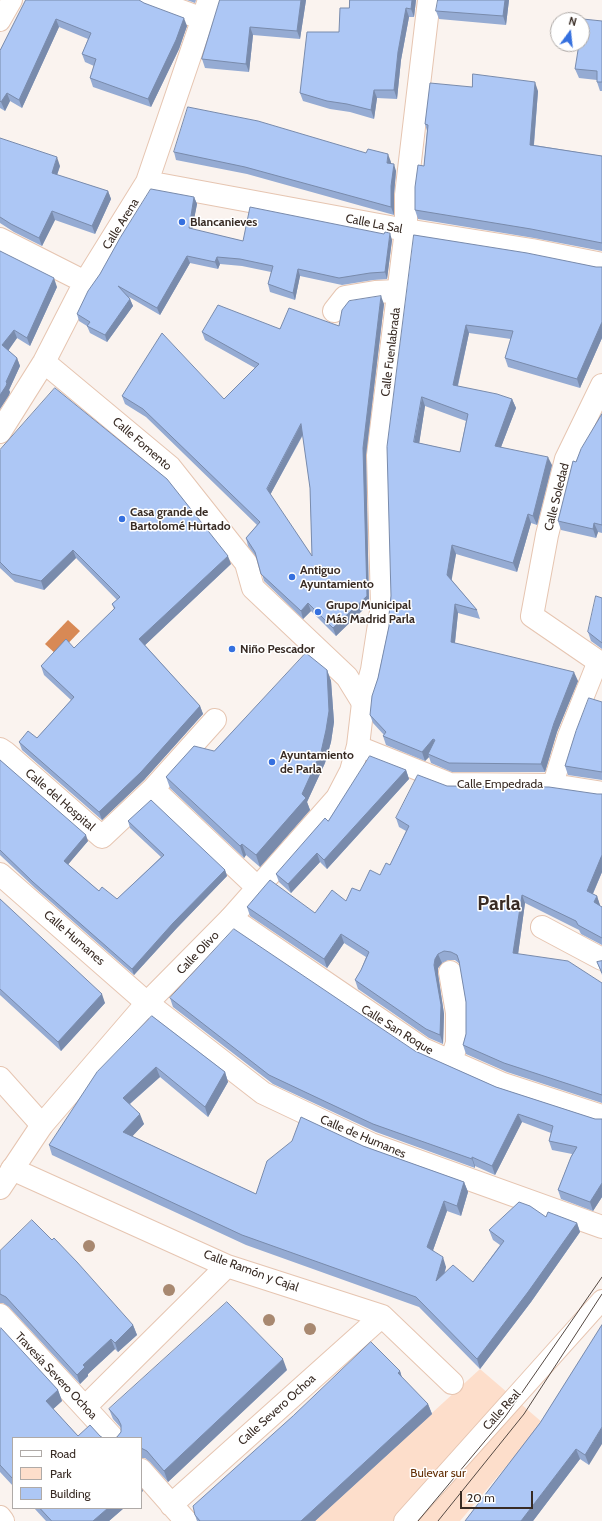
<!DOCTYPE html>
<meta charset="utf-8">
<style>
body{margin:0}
#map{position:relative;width:602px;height:1521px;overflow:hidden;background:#faf3ef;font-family:Cabin,sans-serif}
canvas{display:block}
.legend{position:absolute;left:12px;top:1437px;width:130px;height:72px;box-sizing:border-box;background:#fff;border:1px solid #afaaa7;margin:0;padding:5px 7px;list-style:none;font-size:12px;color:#382b24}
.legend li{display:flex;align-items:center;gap:8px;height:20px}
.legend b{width:20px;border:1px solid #afaaa7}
.north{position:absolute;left:550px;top:12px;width:40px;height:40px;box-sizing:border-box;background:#fff;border:1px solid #afaaa7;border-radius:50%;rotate:15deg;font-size:11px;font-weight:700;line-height:16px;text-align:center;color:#382b24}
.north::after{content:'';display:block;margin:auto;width:14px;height:18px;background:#3570df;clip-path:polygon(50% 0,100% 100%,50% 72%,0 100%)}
.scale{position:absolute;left:460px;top:1491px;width:73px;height:18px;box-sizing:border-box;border:2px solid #382b24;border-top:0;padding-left:5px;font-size:12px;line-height:14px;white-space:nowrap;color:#382b24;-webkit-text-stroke:3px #fff;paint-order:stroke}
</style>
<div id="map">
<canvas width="602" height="1521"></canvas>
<ul class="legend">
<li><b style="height:5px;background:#fff"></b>Road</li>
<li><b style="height:11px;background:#fddecb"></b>Park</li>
<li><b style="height:11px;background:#adc7f5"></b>Building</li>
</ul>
<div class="north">N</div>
<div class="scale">20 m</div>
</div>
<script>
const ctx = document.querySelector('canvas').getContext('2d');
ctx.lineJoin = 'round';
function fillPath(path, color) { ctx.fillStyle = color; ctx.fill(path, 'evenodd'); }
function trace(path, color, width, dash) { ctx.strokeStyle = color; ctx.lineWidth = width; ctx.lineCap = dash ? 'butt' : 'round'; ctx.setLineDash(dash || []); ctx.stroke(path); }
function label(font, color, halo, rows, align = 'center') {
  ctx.font = font + ' Cabin,sans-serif'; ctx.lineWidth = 3; ctx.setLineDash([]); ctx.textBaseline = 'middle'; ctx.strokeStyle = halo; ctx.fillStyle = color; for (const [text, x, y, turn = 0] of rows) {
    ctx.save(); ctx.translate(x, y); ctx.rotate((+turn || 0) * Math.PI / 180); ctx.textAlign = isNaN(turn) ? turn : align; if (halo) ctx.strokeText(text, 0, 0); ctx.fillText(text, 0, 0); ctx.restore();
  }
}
fillPath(new Path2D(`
 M480,1369L543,1423L460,1521H314Z`), '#fddecb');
fillPath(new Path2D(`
 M68,620L80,631L57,655L45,644Z`), '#d88955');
const pedestrian = new Path2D(`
 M0,21L12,0
 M358,746L450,783L553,784L602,792
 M553,784L568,736L598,661
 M404,1521L602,1300`);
const minor = new Path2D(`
 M151,0L203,19
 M147,182L406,230L532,250L602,264
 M0,239L85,282
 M334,311L345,297L375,292L398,291
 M44,362L170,467L246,563L253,588L347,677L363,703
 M602,385L566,459L547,535L532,616L602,664
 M0,432L44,362L85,282L147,182L209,0
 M215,720L153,789L258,888
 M0,749L6,753L102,837L153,789
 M0,874L147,1003L263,1093L371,1144L602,1227
 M231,918L423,1049L503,1084L602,1116
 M542,927L602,959
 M450,972L457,1013V1043L451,1061
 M0,1078L42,1125
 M12,1169L227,1266L382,1316L452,1383
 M0,1315L113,1438
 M85,1407L227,1266
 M141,1470L186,1521
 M171,1505L382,1316
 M0,1517L3,1521`);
const tertiary = new Path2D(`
 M0,1188L42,1125L147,1003L231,918L337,798L351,771L358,746L363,703L372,670L382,605L378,455L406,230V195L429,0`);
trace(pedestrian, '#e6c5b1', 22);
trace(minor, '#e6c5b1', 24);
trace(tertiary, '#e6c5b1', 24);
trace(pedestrian, '#fff', 20);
trace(minor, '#fff', 22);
trace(tertiary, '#fff', 22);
trace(new Path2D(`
 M418,1521L505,1417L602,1277
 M438,1521L524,1414L602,1294`), '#544842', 1);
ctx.fillStyle = '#a88870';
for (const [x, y] of [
 [89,1246],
 [169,1290],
 [269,1320],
 [310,1329]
]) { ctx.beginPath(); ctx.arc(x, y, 6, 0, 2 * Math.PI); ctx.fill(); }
fillPath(new Path2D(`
 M26,0L144,3L187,26L179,49L151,107L93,87L90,78L94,66L85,62L82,54L88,39L59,27L22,108L10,101L5,111L0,108V51Z
 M187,0H196L195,3Z
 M220,0H306L300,39L253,35L249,72L205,68L202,59Z
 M350,0H416L414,17H409L401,60L397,99L377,98L374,119L350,112L330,109L303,101L300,93L339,32L349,8Z
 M509,0L506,25L439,19L436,11Z
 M602,21V91H600L597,82V80L579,78L575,69Z
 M472,87L538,91L534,145L602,156V251L534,238L418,219L415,210L424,166L427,131L425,124Z
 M0,138L60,166L57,175L108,191L111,199L95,234L55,220L42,246L14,232L0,223Z
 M174,152L391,162V163L396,171L394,194V215L247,174L176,160Z
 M194,197L197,204L192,229L243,241L392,240L387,279L373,280L342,285L300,276L295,300L270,292L268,284L271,272L242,266L220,264L218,269L190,263L160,315L129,297L133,306L107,342L90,333L87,326L79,321L77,314Z
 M414,235L596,267H602V338L580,388L508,367L505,358L511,339L469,333L458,386L512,399L516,408L501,447L552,465L537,525L531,523L517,572L456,554L451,579L477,610L480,619L458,613L455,643L578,681L557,732L545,772H452L431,763L429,757L425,761L386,745L383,736L384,735L373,723L370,715L389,626ZM425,406L466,421L460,452L419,443Z
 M0,251L57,287L30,346L17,338L8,350L17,358L20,366L9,390L10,392L9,395L0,409Z
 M384,304L366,455L369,604L336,636L311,611L303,619L264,581L257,558L248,546L246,538L257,525L146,417L125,404L122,396L224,399L255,368L205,340L202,332L339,326ZM303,435L310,488L312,556L270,495Z
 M602,414V533L598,532L596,538L561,530L558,521L576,462Z
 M0,450L231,564L145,645L200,706L203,714L144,780L102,820L22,750L19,742L37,738L71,700L44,675L41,666L74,648L114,609L112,604L117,600L76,558L44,590L15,582L0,568Z
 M602,598V649L591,641L588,632Z
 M327,670L331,681L334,722L331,742L325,763L307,802L310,810L260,867L246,855L244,858L170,788L166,777L214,751Z
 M602,702V780L568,775L565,766Z
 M0,760L88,841L68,864L99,891L117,899L161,857L130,828L128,821L225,870L227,876L176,929L134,975L35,888L0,855Z
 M406,770L409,779L327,869L320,862L291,893L279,882L276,874L328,821Z
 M447,786L597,794H602V872L593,894L597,896L600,906L602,907V945L581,934L579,930L525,903L518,954L602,983V1103L507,1072L466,1054L463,1045L466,1034V1002L460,964L455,960H448L442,963L438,968V974L444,1014L443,1044L429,1038L358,989L355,980L361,970L366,957L344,943L327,968L250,916L247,907L315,913L346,901L380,875L390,865L406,831L399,827L396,818Z
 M0,899L105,1003L61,1051L0,995Z
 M602,961V975L597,962Z
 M170,998L415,1051L496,1087L595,1119H602V1197L593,1211L561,1199L558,1190L572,1154L552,1150L549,1141L551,1133L522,1122L495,1175L475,1166V1168L376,1132L273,1084L173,1007Z
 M152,1016L225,1072L228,1082L208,1117L160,1077L130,1104L144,1124L132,1136L256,1194L363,1146L464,1182L468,1192L461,1216L447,1211L433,1250L446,1267L445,1272L473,1282L500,1245L493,1240L489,1230L546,1217L577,1223L580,1232L531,1302L480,1369L419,1307L246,1245L52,1155L49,1145Z
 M0,1251L133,1325L137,1335L118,1352L115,1349L88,1374V1376L80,1384L9,1307L3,1303H0Z
 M602,1325L589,1465L580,1459L533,1521H465L540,1423Z
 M0,1329L58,1390L62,1401L53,1409L78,1436H100L13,1438V1486L0,1472Z
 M287,1370L168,1482L150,1462L145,1458H141V1438L117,1437L121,1432V1428L113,1419L109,1409Z
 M400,1371L402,1378L428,1404L432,1414L315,1521H197L195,1515Z
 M34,1508H124L109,1521H46Z`), '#95abd3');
fillPath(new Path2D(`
 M301,0H306L300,39L297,31Z
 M412,0H416L414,17L411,9Z
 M505,0H509L506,25L503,16Z
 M406,8L409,17L401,60L397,99L394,90L398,52Z
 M184,18L187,26L179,49L151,107L148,99Z
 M56,19L59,27L22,108L19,100Z
 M250,27L253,35L249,72L246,64Z
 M535,82L538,91L533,154L530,145Z
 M374,90L377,98L374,119L371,110Z
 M7,93L10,101L5,111L1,102Z
 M388,154L391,162L390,170L387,163Z
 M57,157L60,166L55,181L52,173Z
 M394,164L396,171L394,194V215L391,207V186Z
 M108,191L111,199L95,234L92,226Z
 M194,197L197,204L191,235L189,228Z
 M52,211L55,220L42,246L39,238Z
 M390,233L392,240L387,279L385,272Z
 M187,256L190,263L160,315L157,308Z
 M217,257L220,264L218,269L215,262Z
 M298,269L300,276L295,300L293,293Z
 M54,278L57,287L30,346L27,338Z
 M381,296L384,304L366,455L369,604L336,636L333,628L363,448Z
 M130,299L133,306L107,342L105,335Z
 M602,322V338L580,388L577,379Z
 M466,325L469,333L456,393L453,385Z
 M14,330L17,338L6,354L2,345Z
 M17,358L20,366L9,390L10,392L9,395L0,409V395Z
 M422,397L425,406L418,451L414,442Z
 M512,399L516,408L498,455L495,446Z
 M301,424L304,432L269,497L267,489Z
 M548,457L552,465L537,525L533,516Z
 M528,514L531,523L517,572L513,563Z
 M594,523L598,532L596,538L593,529Z
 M452,545L456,554L451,584L447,575Z
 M73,550L76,558L44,590L41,581Z
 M228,556L231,564L142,648L139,639Z
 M308,603L311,611L303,619L301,611Z
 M455,604L458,613L454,651L451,642Z
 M327,670L331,681L334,722L331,742L325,763L307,802L310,810L260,867L256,855Z
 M574,672L578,681L557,732L545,772L541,764L554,723Z
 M200,706L203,714L144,780L102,820L99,812Z
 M433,739L437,748L428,754L429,757L425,761L422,752Z
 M406,770L409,779L327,869L324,860Z
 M86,835L88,841L66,867L64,861Z
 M242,844L246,855L244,858L240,846Z
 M317,853L320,862L291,893L288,884Z
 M602,855V872L590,900L587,891Z
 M225,870L227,876L176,929L134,975L132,969L173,923Z
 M522,895L525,903L517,962L513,953Z
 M597,896L600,905L597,910L594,902Z
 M341,934L344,943L327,968L324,959Z
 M438,954L442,963L438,968V974L444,1014L443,1044L440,1035L434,965L435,959Z
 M102,994L105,1003L61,1051L58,1042Z
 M156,1067L160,1077L126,1107L123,1098Z
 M225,1072L228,1082L208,1117L205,1107Z
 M140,1114L144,1124L127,1142L123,1132Z
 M518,1114L522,1122L495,1175L492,1166Z
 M472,1157L475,1166V1168L472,1159Z
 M464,1182L468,1192L461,1216L457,1206Z
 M602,1183V1197L593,1211L590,1202Z
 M444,1201L447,1211L431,1256L427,1247Z
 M577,1223L580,1232L531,1302L480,1369L477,1359Z
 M443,1257L446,1267L439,1290L436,1281Z
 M133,1325L137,1335L118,1352L115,1343Z
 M111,1339L115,1349L88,1374V1376L80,1384L77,1375L83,1365Z
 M283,1359L287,1370L168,1482L164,1471Z
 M400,1371L403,1381L398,1373Z
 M58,1390L62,1401L50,1412L46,1401Z
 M428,1404L432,1414L315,1521H301Z
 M602,1427V1444L589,1465L585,1455Z
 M576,1449L580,1459L533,1521H521Z
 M141,1486L143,1491L141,1493Z
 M108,1508H124L109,1521H93Z`), '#798bac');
const building = new Path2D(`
 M26,0H139L144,3L184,18L176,40L148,99L90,78L96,59L82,54L91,33L56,19L19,100L7,93L1,102L0,101V51Z
 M220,0H301L297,31L250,27L246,64L202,59Z
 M350,0H412L411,9L406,8L398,52L394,90H374L371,110L347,104L327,101L300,93L307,32H339L340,8H349Z
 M438,0H505L503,16L436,11Z
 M583,19L602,21V82H597V71L575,69L579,44H582V27Z
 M473,74L535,82L530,145L602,156V243L531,229L415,210V187L418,165L424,166L428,125L425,124L430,83L472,87Z
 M188,107L258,121L366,153L368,149L388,154L387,163L394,164L391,186V207L245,167L174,152Z
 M0,138L57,157L52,173L108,191L92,226L52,211L39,238L11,224L0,217Z
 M151,189L194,197L189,228L243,241L250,207L384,234L385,232L390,233L385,272L370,273L339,278L298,269L293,293L268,284L273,266L240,259L217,257L215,262L187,256L157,308L118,286L130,299L105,335L87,326L90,322L77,314L88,291L100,274L120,238Z
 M414,235L527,253L596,267H602V322L577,379L505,358L513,331L466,325L453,385L497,394L512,399L495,446L548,457L533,516L528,514L513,563L452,545L447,575L477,610L455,604L451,642L574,672L554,723L541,764L449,763L428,754L435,740L433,739L422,752L383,736L386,732L370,715L372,696L378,678L389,626V615L391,596L387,447ZM422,397L468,414L460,452L414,442Z
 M0,251L54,278L27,338L14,330L2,345L17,358L6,382L7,383L6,386L0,395Z
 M381,296L363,448L367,596L333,628L308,603L301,611L261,574L255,552L246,538L260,522L143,409L122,396L162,333L224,399L259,364L202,332L218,305L280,329L289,308L339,326L342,310L349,301ZM301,424L310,488L312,556L267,489Z
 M55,388L167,479L228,556L139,639L200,706L141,772L99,812L19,742L28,731L37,738L74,697L41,666L66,639L74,648L115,608L112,604L120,597L73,550L41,581L12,574L0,562V450Z
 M602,414V525L594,523L593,529L558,521L573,461L576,462L581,449Z
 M596,596L602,598V643L588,632Z
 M306,653L327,670L329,711L326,730L321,752L302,794L306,798L256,855L242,844L240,846L166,777L194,746L214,751Z
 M589,698L602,702V772L565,766L576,731Z
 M370,756L406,770L324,860L317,853L288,884L276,874L325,818L328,821Z
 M0,760L86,835L64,861L99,891L102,887L117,899L164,855L128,821L151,800L225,870L173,923L132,969L33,882L0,850Z
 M418,775L447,786L549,787L597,794H602V855L587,891L597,896L594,902L602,907V938L578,925L576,921L522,895L513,953L568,961L602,983V1095L504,1063L463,1045L466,1034V1002L459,961L457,955L451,952L444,951L438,954L435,959L434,965L441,1005L440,1035L426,1029L355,980L361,970L369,952L341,934L324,959L247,907L270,880L315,913L332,890L346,901L352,888L360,891L370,870L380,875L386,863L390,865L409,826L396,818Z
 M0,899L102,994L58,1042L0,989Z
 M234,929L415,1051L496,1087L595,1119H602V1183L590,1202L558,1190L571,1157L577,1147L549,1141L553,1126L518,1114L492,1166L472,1157V1159L373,1124L269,1075L170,998Z
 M602,961V973L597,962Z
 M152,1016L225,1072L205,1107L156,1067L123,1098L140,1114L123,1132L256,1194L267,1161L292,1141L301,1117L363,1146L464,1182L457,1206L444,1201L427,1247L443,1257L436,1281L453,1265L473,1282L504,1241L489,1230L519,1202L530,1206L546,1217L548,1212L577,1223L528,1292L477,1359L416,1297L242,1235L49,1145L97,1072Z
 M32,1220L52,1240L54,1238L77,1262L133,1325L115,1343L111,1339L83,1365L85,1367L77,1375L6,1297L0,1294V1251Z
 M227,1302L283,1359L164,1471L147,1451L141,1448V1438H115L117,1437L121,1432V1425L118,1419L109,1409Z
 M602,1325V1427L585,1455L576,1449L521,1521H465L540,1423Z
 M1,1328L58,1390L46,1401L78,1436L90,1425L100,1436L103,1438H13V1479L0,1465V1329Z
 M371,1342L400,1371L398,1373L428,1404L301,1521H200L195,1515L193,1506L293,1416Z
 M40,1508H108L93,1521H52Z`);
fillPath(building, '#adc7f5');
trace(building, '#798bac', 1);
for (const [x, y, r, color] of [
 [182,222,4,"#3570df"],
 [122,519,4,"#3570df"],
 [292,577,4,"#3570df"],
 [318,612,4,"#3570df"],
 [232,649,4,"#3570df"],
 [272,762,4,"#3570df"]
]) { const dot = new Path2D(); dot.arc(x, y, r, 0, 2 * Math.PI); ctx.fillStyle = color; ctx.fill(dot); trace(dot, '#fff', 1.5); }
label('bold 12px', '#382b24', '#fff', [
 ["Blancanieves",190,222],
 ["Casa grande de",130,512],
 ["Bartolomé Hurtado",130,526],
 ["Antiguo",300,570],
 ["Ayuntamiento",300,584],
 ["Grupo Municipal",326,605],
 ["Más Madrid Parla",326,619],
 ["Niño Pescador",240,649],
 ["Ayuntamiento",280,755],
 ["de Parla",280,769]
], 'left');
label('12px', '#382b24', '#fff', [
 ["Calle Arena",121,224,-58],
 ["Calle La Sal",374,224,11],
 ["Calle Fuenlabrada",391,352,-83],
 ["Calle Fomento",142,444,41],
 ["Calle Soledad",557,497,-76],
 ["Calle Empedrada",500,784],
 ["Calle del Hospital",60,800,41],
 ["Calle Humanes",74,938,41],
 ["Calle Olivo",198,953,-46],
 ["Calle San Roque",397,1030,32],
 ["Calle de Humanes",363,1137,23],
 ["Calle Ramón y Cajal",251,1271,20],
 ["Travesía Severo Ochoa",56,1376,47],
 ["Calle Severo Ochoa",277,1410,-42],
 ["Calle Real",502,1410,-48]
]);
label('12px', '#643108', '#fff', [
 ["Bulevar sur",438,1473]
]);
label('bold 20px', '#382b24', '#fff', [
 ["Parla",499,904]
]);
</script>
